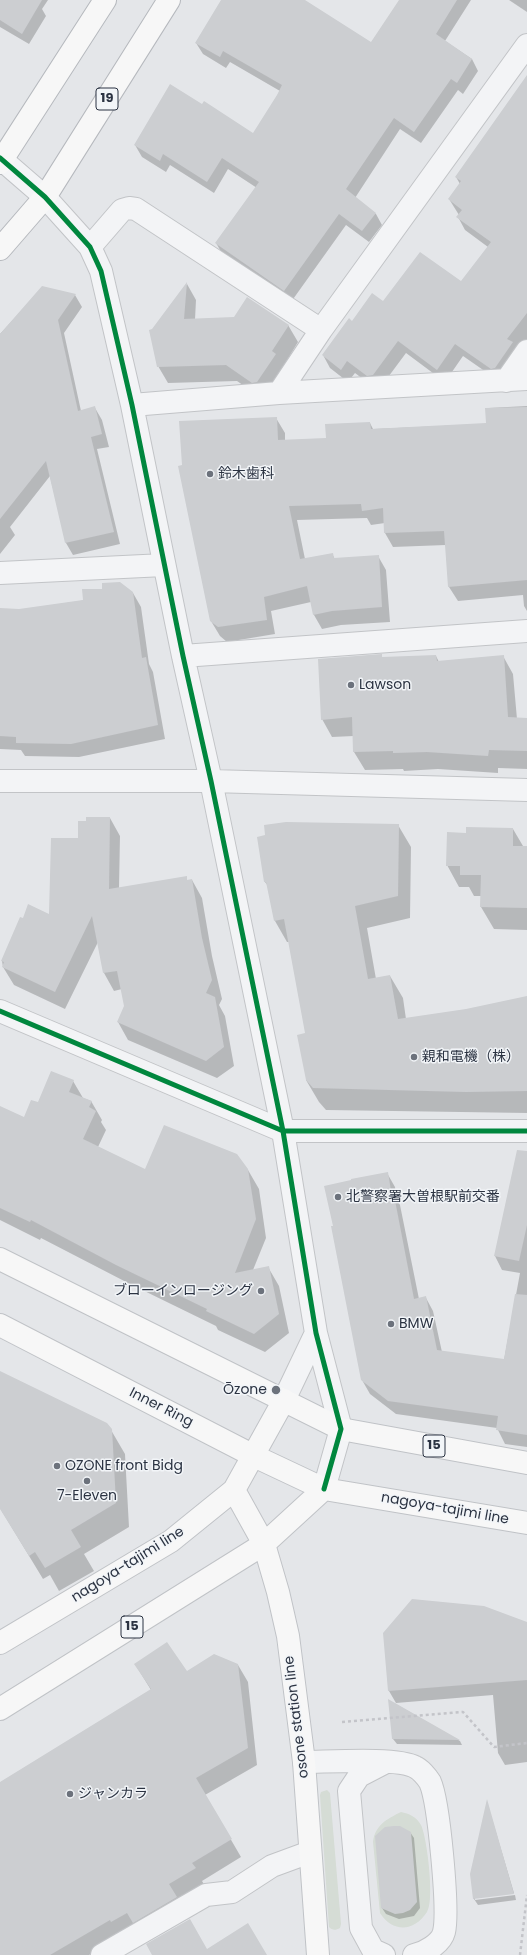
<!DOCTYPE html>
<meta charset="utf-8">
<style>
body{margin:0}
canvas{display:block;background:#e4e6e9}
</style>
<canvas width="527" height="1955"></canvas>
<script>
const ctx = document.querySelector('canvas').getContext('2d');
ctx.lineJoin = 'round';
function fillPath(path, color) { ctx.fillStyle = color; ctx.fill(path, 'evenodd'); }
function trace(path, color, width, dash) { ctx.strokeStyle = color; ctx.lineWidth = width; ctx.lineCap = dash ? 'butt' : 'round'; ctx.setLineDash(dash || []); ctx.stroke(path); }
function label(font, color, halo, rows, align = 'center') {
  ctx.font = font + ' Poppins,"Noto Sans JP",sans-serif'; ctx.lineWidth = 3; ctx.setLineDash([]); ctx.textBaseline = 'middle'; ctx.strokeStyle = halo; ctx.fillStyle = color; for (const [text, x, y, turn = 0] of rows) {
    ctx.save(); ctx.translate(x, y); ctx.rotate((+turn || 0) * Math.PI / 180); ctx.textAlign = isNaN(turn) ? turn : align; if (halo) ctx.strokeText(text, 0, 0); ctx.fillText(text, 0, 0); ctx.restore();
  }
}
fillPath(new Path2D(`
 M327,1790L330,1793L341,1924L340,1928C335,1931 332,1930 329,1927L320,1795L321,1792Z
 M401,1812C409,1814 416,1816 421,1825C427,1837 435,1901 427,1912C414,1932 393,1933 380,1913L373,1842C375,1825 387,1819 401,1812Z`), '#d5dcd5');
fillPath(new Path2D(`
 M0,0H48L42,9L46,16L29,44L0,27Z
 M223,0H302L371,43L400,0H471L445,41L472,59L478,71L463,94L458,90L421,143L400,129L355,198L376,214L382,225L369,242L346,225L291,302L223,255L216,243L257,188L228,169L214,193L170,165L166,172L142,157L135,145L254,134L280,91L230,62L226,68L203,54L196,43Z
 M509,0H527V12Z
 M527,86V345L499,381L463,356L445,382L406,353L380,388H375L355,373L348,382L330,368L323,355L352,322L383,303L461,282L488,247L465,230L458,217L459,215L449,199L460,184L456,177Z
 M187,284L196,300L195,320L288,325L298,342L283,367L285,372L263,399L237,381L168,383L158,366L153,330Z
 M43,287L75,295L82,307L64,333L81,411L95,408L102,420L109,447L97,449L120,544L73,555L66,543L50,476L10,527L15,535L0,554V334Z
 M527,406V611L524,606L523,595L458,601L449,587L446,545L393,547L385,533V523L371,525L367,518L297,520L305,559L332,554L335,559L378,556L386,570L390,622L341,625L322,629L314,615L311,602L271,611L275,634L227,642L220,636L211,621L276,418L285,433V441L327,439L370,423L373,429L487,424L488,408Z
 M133,593L141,607L149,664L153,672L165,739L79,757L25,756L21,750L0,749V609L20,610Z
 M381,655L383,658L436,656L439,662L503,656L513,674L517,719H527V769L498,768V773L438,769L404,771L403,769L365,770L354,752V736L332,737L322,719Z
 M110,818L120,836L119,888L186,878L188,881L192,880L202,898L212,956L222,999L219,1005L225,1016L234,1066L217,1078L128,1040L118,1022L125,1006L122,989L114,991L104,973L98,942L65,1009L14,985L3,967L2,961L50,915L87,822Z
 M398,825L411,847L410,918L367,928L376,979L390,976L403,998L406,1019L466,1010L527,997V1113L326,1110L319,1102L306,1080L307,1034L290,942H287L275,921L268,886L265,882Z
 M513,829L523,846H527V930L494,929L481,907L482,896H474L469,887H459L447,865L467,834Z
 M73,1081L83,1098L91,1101L102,1120L101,1122L106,1130L98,1147L145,1171L248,1170L259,1189L266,1238L253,1270L268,1267L279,1286L289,1333L265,1352L218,1330L216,1326L128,1283L41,1238L40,1240L0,1220V1107L25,1119L39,1104Z
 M387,1173L395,1187L397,1200L400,1205L419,1299L426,1298L433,1311L442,1352L504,1360L520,1273L502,1270L495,1256L511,1181L527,1184V1447L505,1444L497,1428L396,1414L370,1394L362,1380Z
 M0,1372L111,1430L125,1454L129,1527L84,1554L94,1571L59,1591L50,1575L43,1579L0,1508Z
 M527,1623V1762L505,1765L498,1753L493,1695L396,1703L389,1691L384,1633Z
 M135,1664L186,1673L238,1665L248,1682L257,1765L205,1795L241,1857L202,1881L205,1886L89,1955H4L0,1948V1783L151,1690Z
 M394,1703L460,1741L462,1745L397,1744L393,1739Z
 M487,1802L514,1893L475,1898V1900L515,1895L516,1900L478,1905L474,1899L471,1874Z
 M410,1832L414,1838L420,1908L414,1916L399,1919L386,1914L382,1908Z`), '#0003');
fillPath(new Path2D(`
 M0,0H42L22,34L0,20Z
 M221,0H305L371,42L399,0H457L436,34L472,59L457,83L451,79L414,132L394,118L346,189L376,213L362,231L339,214L284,291L215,243L259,182L222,158L207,182L163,154L160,161L134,145L170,84L202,104L204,101L253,133L277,95L282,85L223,51L220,57L195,43Z
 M527,75V313L507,339L513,342L495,368L491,369L455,344L437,370L398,341L373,375L367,376L347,361L341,370L322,355L349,318L352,321L372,293L383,301L420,252L461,281L491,242L456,217L462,210L448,199L461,181L455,177Z
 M187,282L184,319L234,317L247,297L289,325L272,351L276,354L257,382L252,383L226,365L157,367L149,330L152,329Z
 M42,286L76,294L58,320L78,411L95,406L102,434L91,437L114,532L65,543L46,461L0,519V334Z
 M527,407V580L448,587L444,531L384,533L383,508L362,511L361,504L289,506L300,559L333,553L334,558L379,555L382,607L332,611L313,615L307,586L264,597L267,620L218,627L210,621L178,466L182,465L179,421L277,417L278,440L326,438L325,424L370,422L371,429L486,423L485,408Z
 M120,582L133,592L142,658L146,657L158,725L71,744L16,743V737L0,736V608L19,609L83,600L82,589H102V583Z
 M382,654V657L436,655L437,661L504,655L508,717L527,718V751L489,750L488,756L427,752L393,753V751L353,752L352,717L321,720L318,659Z
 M86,817H110L109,889L187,876V880L192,879L202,938L212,980L206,993L215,997L224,1047L206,1061L117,1022L124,1006L117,971L103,973L92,916L55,992L2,967L4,962L1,961L20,917L23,918L28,904L49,914L51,838H78V821H86Z
 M286,822L399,824L398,896L355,906L368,979L390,975L398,1019L466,1009L527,996V1091L466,1092L313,1088L306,1080L297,1035L305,1033L284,919L274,921L266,882H264L257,837L265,835L264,825Z
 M466,827L513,828V846H527V908L480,907L481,875H460V866H446L447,832L466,833Z
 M51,1071L74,1080L69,1092L92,1101L89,1107L96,1111L83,1139L145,1169L164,1125L237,1154L248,1169L256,1219L235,1273L269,1266L279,1314L254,1334L206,1311L207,1309L116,1265L31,1220L30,1222L0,1208V1106L24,1117L31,1100L38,1102Z
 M517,1150L527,1151V1225L519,1261L494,1256Z
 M388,1172L391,1191L393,1190L414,1299L426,1296L437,1350L504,1359L515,1294L527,1295V1435L496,1430L498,1416L388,1401L361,1380L331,1226H333L324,1186L351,1180V1179Z
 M0,1371L107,1423L112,1429L116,1503L71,1530L81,1547L45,1568L35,1552L29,1556L0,1509Z
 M412,1599L484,1606L527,1622V1680L388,1691L383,1633Z
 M167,1642L187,1671L214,1654L238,1664L248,1748L196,1778L232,1839L192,1863L196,1868L169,1884L177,1897L133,1923L127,1913L111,1922L110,1920L50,1955H0V1782L151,1689L134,1664Z
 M388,1699L460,1740L392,1739Z
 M487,1799L514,1894L473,1899L470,1874Z
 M394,1826H400L411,1832L417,1902L410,1910L403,1913L395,1914L381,1908L375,1836L385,1827Z
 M190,1919L207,1949L248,1923L267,1955H152L146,1944Z`), '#ccced1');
const minor = new Path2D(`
 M0,158L45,197L90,247L101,271L132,405L183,656L211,781L283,1131L316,1333L341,1429L324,1489
 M90,247L122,210L129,208L136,209L321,330
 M506,381L527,351
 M279,393L321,330L527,45
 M132,405L279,393L527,379
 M0,573L164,565
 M183,656L527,631
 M0,781H211L527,790
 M0,1011L283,1131H527
 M284,1400L316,1333
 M304,1762C327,1762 398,1757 415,1767C420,1769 427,1777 430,1782C439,1802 449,1911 444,1932C441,1944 424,1953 414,1955
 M384,1763L359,1776L349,1791L361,1928L373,1950L384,1955
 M102,1955L206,1895L232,1892L272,1866L310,1852`);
const major = new Path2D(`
 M0,1259L341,1429L527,1463
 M0,1325L254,1456L324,1489L527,1523
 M234,1490L264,1544L278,1592L288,1636L304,1762L318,1955
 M0,1643L171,1541L234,1490L284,1400
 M0,1709L264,1544L324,1489`);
const highway = new Path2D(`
 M0,163L105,0
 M0,249L45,197L169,0`);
trace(minor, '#c2c4c7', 24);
trace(major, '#c0c3c7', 24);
trace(highway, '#b6b9be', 24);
trace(new Path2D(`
 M342,1722L463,1712L494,1747L527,1743
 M520,1955L527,1895`), '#c3c4c9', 2.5, [3, 3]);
trace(minor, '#f3f4f6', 22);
trace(major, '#f7f7f7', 22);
trace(highway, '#f7f7f7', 22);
trace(new Path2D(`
 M0,158L45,197L90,247L101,271L132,405L183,656L211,781L283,1131L316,1333L341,1429L324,1489
 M0,1011L283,1131H527`), '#00873e', 5);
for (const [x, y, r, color] of [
 [210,474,4,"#6c727c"],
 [351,685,4,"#6c727c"],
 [414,1057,4,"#6c727c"],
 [338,1197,4,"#6c727c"],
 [261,1291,4,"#6c727c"],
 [391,1324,4,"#6c727c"],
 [276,1390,5,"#6c727c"],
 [57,1466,4,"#6c727c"],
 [87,1481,4,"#6c727c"],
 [70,1794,4,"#6c727c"]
]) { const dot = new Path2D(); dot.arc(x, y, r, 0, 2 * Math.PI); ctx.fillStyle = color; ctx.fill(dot); trace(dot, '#f2f5f8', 1.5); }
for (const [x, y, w] of [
 [107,99,22],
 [434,1446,22],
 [132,1627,22]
]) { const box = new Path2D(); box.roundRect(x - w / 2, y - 11, w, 22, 3); ctx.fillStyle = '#f2f5f8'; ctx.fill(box); trace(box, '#2b3342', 1); }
label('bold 13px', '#2b3342', null, [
 ["19",107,99],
 ["15",434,1446],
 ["15",132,1627]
]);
label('14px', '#2b3342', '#f2f5f8', [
 ["鈴木歯科",218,474],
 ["Lawson",359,685],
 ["親和電機（株）",422,1057],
 ["北警察署大曽根駅前交番",346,1197],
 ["ブローインロージング",253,1291,"right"],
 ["BMW",399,1324],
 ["Ōzone",267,1390,"right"],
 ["OZONE front Bidg",65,1466],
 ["7-Eleven",87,1496,"center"],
 ["ジャンカラ",78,1794]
], 'left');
label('14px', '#2b3342', '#f2f5f8', [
 ["Inner Ring",161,1408,27],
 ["nagoya-tajimi line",445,1509,10],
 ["nagoya-tajimi line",128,1565,-32],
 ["osone station line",297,1717,-97]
]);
</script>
